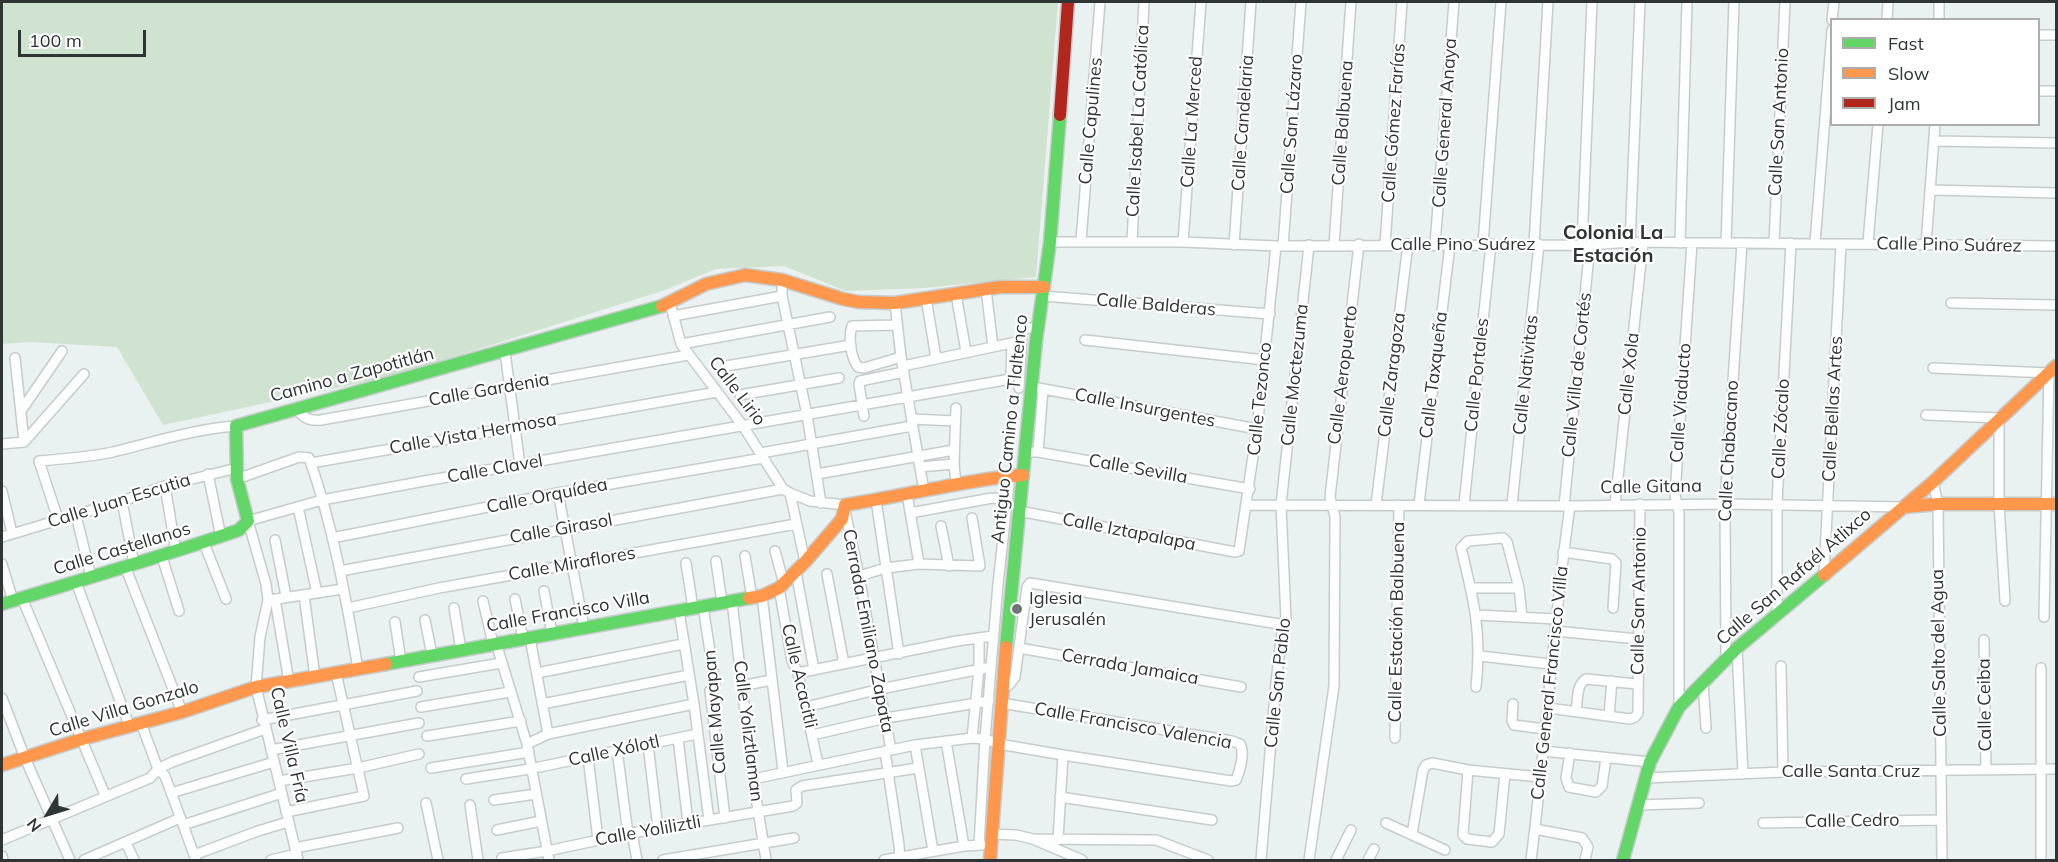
<!DOCTYPE html>
<meta charset="utf-8">
<style>
body{margin:0}
#map{position:relative;width:2058px;height:862px;overflow:hidden;background:#eaf1f1;font-family:Mulish,sans-serif}
canvas{display:block}
.frame{position:absolute;inset:0;border:3px solid #2f3434;pointer-events:none}
.legend{position:absolute;left:1830px;top:18px;width:210px;height:108px;box-sizing:border-box;background:#fff;border:2px solid #acaeae;margin:0;padding:8px 10px;list-style:none;font-size:18px;color:#2f3434}
.legend li{display:flex;align-items:center;gap:12px;height:30px}
.legend b{width:30px;border:2px solid #acaeae}
.north{position:absolute;left:18px;top:784px;width:60px;height:60px;-webkit-text-stroke:4px #fff;paint-order:stroke;rotate:232deg;font-size:16px;font-weight:700;line-height:24px;text-align:center;color:#2f3434}
.north::after{content:'';display:block;margin:auto;width:21px;height:27px;background:#2f3434;clip-path:polygon(50% 0,100% 100%,50% 72%,0 100%)}
.scale{position:absolute;left:18px;top:30px;width:128px;height:27px;box-sizing:border-box;border:3px solid #2f3434;border-top:0;padding-left:8px;font-size:18px;line-height:21px;white-space:nowrap;color:#2f3434;-webkit-text-stroke:4px #fff;paint-order:stroke}
</style>
<div id="map">
<canvas width="2058" height="862"></canvas>
<div class="frame"></div>
<ul class="legend">
<li><b style="height:8px;background:#63d668"></b>Fast</li>
<li><b style="height:8px;background:#ff974d"></b>Slow</li>
<li><b style="height:8px;background:#b3261e"></b>Jam</li>
</ul>
<div class="north">N</div>
<div class="scale">100 m</div>
</div>
<script>
const ctx = document.querySelector('canvas').getContext('2d');
ctx.lineJoin = 'round';
function fillPath(path, color) { ctx.fillStyle = color; ctx.fill(path, 'evenodd'); }
function trace(path, color, width, dash) { ctx.strokeStyle = color; ctx.lineWidth = width; ctx.lineCap = dash ? 'butt' : 'round'; ctx.setLineDash(dash || []); ctx.stroke(path); }
function label(font, color, halo, rows, align = 'center') {
  ctx.font = font + ' Mulish,sans-serif'; ctx.lineWidth = 4.5; ctx.setLineDash([]); ctx.textBaseline = 'middle'; ctx.strokeStyle = halo; ctx.fillStyle = color; for (const [text, x, y, turn = 0] of rows) {
    ctx.save(); ctx.translate(x, y); ctx.rotate((+turn || 0) * Math.PI / 180); ctx.textAlign = isNaN(turn) ? turn : align; if (halo) ctx.strokeText(text, 0, 0); ctx.fillText(text, 0, 0); ctx.restore();
  }
}
fillPath(new Path2D(`
 M2,2H1058L1036,277L924,288L846,291L784,266L716,269L665,290L397,375L163,425L117,347L29,342L2,344Z`), '#d0e2d0');
const street = new Path2D(`
 M1832,20L1834,2
 M1887,20L1888,2
 M1939,20V2
 M2038,35H2056
 M2038,91H2056
 M1935,141L2056,143
 M1931,190L2056,193
 M1081,241L1100,2
 M1132,241L1144,2
 M1050,242H1183L1276,246L1590,245L1630,242L2056,246
 M1183,242L1201,2
 M1630,242L1640,2
 M1680,243L1687,2
 M1726,243L1734,2
 M1774,243L1785,2
 M1815,243L1832,30
 M1868,243L1878,124
 M1435,244L1454,2
 M1483,244L1501,2
 M1534,244L1548,2
 M1582,244L1592,2
 M1234,245L1251,2
 M1334,245L1351,2
 M1385,245L1402,2
 M1926,245L1935,124
 M1283,246L1301,2
 M782,280V296L807,415L821,503
 M986,289L993,347
 M956,294L966,352
 M1043,296L1270,314
 M926,298L936,358
 M670,303L681,344L743,426L783,489L790,493L805,562
 M895,303L901,357L924,491
 M1951,303L2056,305
 M673,316L782,296
 M897,325L852,326C848,338 851,358 858,367L864,368L901,357
 M1085,340L1265,360
 M681,344L830,317
 M505,352L520,465
 M15,358L24,442
 M726,366L851,345
 M903,366L1021,341
 M1933,368L2049,373L2044,617
 M1033,387L1257,429
 M1019,388L1022,333L1026,328H1038
 M740,395L839,378
 M295,408C304,418 308,421 321,420L688,355
 M21,411L62,351
 M1926,415L1999,418V504L2005,601
 M864,416L859,384L860,381L904,372
 M912,419L955,421
 M24,442L84,374
 M2,444L24,442
 M1026,452H1038L1250,489
 M1038,452L1043,389
 M761,453L912,426
 M311,463L717,392
 M920,467L954,464
 M208,474L221,537
 M817,474L954,450
 M237,479L299,457L309,458C333,525 346,598 358,669
 M1933,482L1938,504L1942,860
 M956,484L954,464L956,408
 M165,486L176,552
 M2,491L12,533
 M558,493L584,627
 M790,493L810,501L845,505
 M907,494L919,564
 M876,500L899,654
 M122,501L134,564
 M1419,504L1450,245
 M1247,505L1570,506L1725,504L1904,507
 M1376,505L1408,244
 M1464,505L1491,244
 M1512,505L1539,244
 M1615,505L1643,243
 M1564,506L1590,245
 M298,507L317,593
 M845,511L859,576L891,750
 M1019,511L1235,552L1239,551L1257,429L1276,246
 M910,513L992,498L1008,500
 M76,515L91,577
 M58,519L39,461C64,459 89,457 113,452C154,442 194,429 236,426
 M941,526L949,566
 M2,537L122,501L165,486L237,468
 M332,538L558,493L763,458
 M275,540L286,596
 M204,543L226,599
 M775,551L784,584
 M1563,552L1612,559L1616,563L1613,608
 M745,556L752,598
 M162,557L179,611
 M716,561L722,603
 M686,563L693,608
 M2,564L13,601
 M125,566L182,712
 M340,571L783,489
 M796,572L814,670
 M1824,573L1841,244
 M827,574L844,664
 M859,576L886,568L919,564L980,566L972,518
 M76,582L129,725
 M779,588L792,661L798,673L818,764
 M1471,588H1519
 M544,591L552,633
 M304,595L315,677
 M762,596L783,771
 M22,598L105,795
 M275,599L289,682
 M515,599L523,639
 M270,600L343,589
 M483,601L493,644
 M732,601L753,779L766,860
 M703,606L715,684L713,690L710,691L725,818
 M348,608L439,588L796,524
 M454,608L461,650
 M679,611L694,704L709,820
 M1477,615L1557,619
 M1777,615V504L1791,243
 M425,620L432,655
 M395,622L401,661
 M1555,631L1638,639
 M530,638L548,734
 M1984,640L1986,770
 M496,643L527,744L549,860
 M1019,648L1241,687
 M1737,648L1743,774
 M1480,656L1550,664
 M1726,658L1725,504L1742,243
 M1781,666L1783,772
 M2041,668V860
 M537,673L683,644
 M798,673L957,641L993,636
 M419,677L501,663
 M1703,681L1706,728
 M742,686L771,680
 M1003,686L1009,685L1015,677L1027,587L1030,583L1285,625
 M1476,687C1482,633 1474,600 1461,548L1468,541L1503,538L1507,542L1519,588L1522,617
 M2,698L25,758L70,860
 M542,704L689,675
 M1513,704L1512,721L1514,725L1545,729
 M421,707L510,692
 M806,707L880,689L991,667
 M1679,707V513L1675,495L1692,243
 M1548,708L1630,719L1635,717L1638,713L1640,504
 M1576,711C1578,700 1576,685 1586,679L1637,684
 M1609,715L1612,681
 M262,720L417,691
 M141,723L158,769L165,776L196,860
 M812,735L886,718L989,701
 M427,736L521,721
 M678,738L688,823
 M972,738L979,669V638
 M1395,738L1399,505
 M946,741L964,846
 M527,744L548,734L694,704
 M648,744L658,829
 M915,745L933,851
 M271,750L419,723
 M617,750L628,834
 M885,751L899,845L900,860
 M1543,751L1650,762
 M1570,753L1566,778L1569,787L1596,792L1602,786L1606,758
 M588,757L598,840
 M431,768L529,752
 M1468,770L1463,835L1467,839L1492,842L1499,834L1505,774
 M1646,778L1783,772L2056,769
 M466,779L530,769L697,734
 M753,779L915,745L972,738L985,739L999,744L1063,755L1231,781L1236,780C1240,770 1245,753 1240,744L1232,741L1001,703
 M279,781L358,768L419,754
 M171,793L274,762
 M1060,797L1212,820
 M494,800L536,794
 M426,803L438,860
 M470,805L478,860
 M1639,805L1699,803
 M286,812L364,796L336,673
 M1386,823L1445,850
 M1763,823L1940,820
 M183,825L282,793
 M1535,829L1582,838L1588,847L1585,860
 M497,830L541,821
 M632,833L637,860
 M992,834L1016,835L1033,839L1082,860
 M1412,834L1423,770L1426,765L1432,763L1468,770L1540,777
 M1033,839L1156,840L1208,860
 M2,840L150,778L158,769L172,762L265,729
 M1058,840L1063,755
 M126,843L134,860
 M979,845L985,739L998,584L1010,475
 M295,848L398,828
 M194,855L258,831L288,822
 M2,856L3,860
 M502,858L547,851L632,833L793,806L797,803L796,790L802,786L918,768
 M84,860L180,818
 M271,860L297,854
 M298,860L256,687L260,637L268,600L266,584L248,521L322,500L419,482L1005,380L1009,378L1011,374L1012,344
 M663,860L794,838
 M884,860L964,846L982,845
 M1261,860L1276,682L1282,632L1286,620L1281,505L1309,245
 M1309,860L1334,686L1335,517L1330,497L1359,244
 M1336,860L1351,830
 M1368,860L1374,849
 M1531,860C1546,743 1553,624 1570,506`);
const fast = new Path2D(`
 M2,604C81,580 161,557 239,530L248,521L237,479L236,426L662,306
 M1006,647L1036,341L1050,242L1060,115
 M386,664L749,598
 M1623,860L1650,762L1679,707L1737,648L1824,575`);
const slow = new Path2D(`
 M662,306L706,284L745,275L782,280L843,299L859,302L895,303L1000,287H1044
 M1904,507L1938,504H2056
 M1824,575L1933,482L2056,366
 M749,598L762,596L779,588L805,562L842,519L845,505C905,496 963,480 1023,475
 M2,765L82,739L182,712L256,687L386,664
 M990,860L1006,647`);
const jam = new Path2D(`
 M1060,115L1068,2`);
trace(street, '#c6cccc', 12);
trace(fast, '#c6cccc', 15);
trace(slow, '#c6cccc', 15);
trace(jam, '#c6cccc', 15);
trace(street, '#fcfdfd', 9);
trace(fast, '#63d668', 12);
trace(slow, '#ff974d', 12);
trace(jam, '#b3261e', 12);
for (const [x, y, r, color] of [
 [1017,609,6,"#707676"]
]) { const dot = new Path2D(); dot.arc(x, y, r, 0, 2 * Math.PI); ctx.fillStyle = color; ctx.fill(dot); trace(dot, '#fff', 2); }
label('18px', '#2f3434', '#fff', [
 ["Calle Capulines",1091,121,-85],
 ["Calle Isabel La Católica",1138,121,-87],
 ["Calle La Merced",1192,122,-86],
 ["Calle San Antonio",1779,122,-87],
 ["Calle Candelaria",1243,123,-86],
 ["Calle Balbuena",1343,123,-86],
 ["Calle Gómez Farías",1394,123,-86],
 ["Calle General Anaya",1445,123,-86],
 ["Calle San Lázaro",1292,124,-86],
 ["Calle Pino Suárez",1463,245],
 ["Calle Pino Suárez",1949,245,1],
 ["Calle Balderas",1156,305,5],
 ["Calle Xola",1629,374,-84],
 ["Camino a Zapotitlán",352,375,-15],
 ["Calle Moctezuma",1295,375,-84],
 ["Calle Aeropuerto",1343,375,-83],
 ["Calle Zaragoza",1392,375,-83],
 ["Calle Taxqueña",1434,375,-83],
 ["Calle Portales",1477,375,-84],
 ["Calle Nativitas",1526,375,-84],
 ["Calle Villa de Cortés",1577,375,-84],
 ["Calle Gardenia",489,390,-10],
 ["Calle Lirio",737,391,53],
 ["Calle Tezonco",1260,399,-84],
 ["Calle Viaducto",1681,403,-86],
 ["Calle Insurgentes",1145,408,11],
 ["Calle Bellas Artes",1833,409,-87],
 ["Antiguo Camino a Tlaltenco",1010,429,-84],
 ["Calle Zócalo",1781,429,-87],
 ["Calle Vista Hermosa",473,434,-10],
 ["Calle Chabacano",1729,451,-87],
 ["Calle Clavel",495,469,-10],
 ["Calle Sevilla",1138,469,10],
 ["Calle Gitana",1651,487,-1],
 ["Calle Orquídea",547,496,-11],
 ["Calle Juan Escutia",119,501,-17],
 ["Calle Girasol",561,529,-10],
 ["Calle Iztapalapa",1129,532,11],
 ["Calle Castellanos",122,549,-17],
 ["Calle Miraflores",572,564,-10],
 ["Calle San Rafaél Atlixco",1794,577,-41],
 ["Calle San Antonio",1639,601,-89],
 ["Calle Francisco Villa",568,612,-10],
 ["Calle Estación Balbuena",1397,622,-89],
 ["Cerrada Emiliano Zapata",868,631,79],
 ["Calle Salto del Agua",1939,653,-91],
 ["Cerrada Jamaica",1130,667,10],
 ["Calle Acacitli",799,676,77],
 ["Calle San Pablo",1278,683,-84],
 ["Calle General Francisco Villa",1550,683,-84],
 ["Calle Ceiba",1985,705,-91],
 ["Calle Villa Gonzalo",124,709,-17],
 ["Calle Mayapan",715,712,-95],
 ["Calle Francisco Valencia",1133,726,10],
 ["Calle Yoliztlaman",748,731,83],
 ["Calle Villa Fría",289,745,77],
 ["Calle Xólotl",614,751,-12],
 ["Calle Santa Cruz",1851,772],
 ["Calle Cedro",1852,821,-1],
 ["Calle Yoliliztli",648,831,-10]
]);
label('18px', '#2f3434', '#fff', [
 ["Iglesia",1029,599],
 ["Jerusalén",1029,620]
], 'left');
label('bold 20px', '#2f3434', '#fff', [
 ["Colonia La",1613,233],
 ["Estación",1613,256]
]);
</script>
